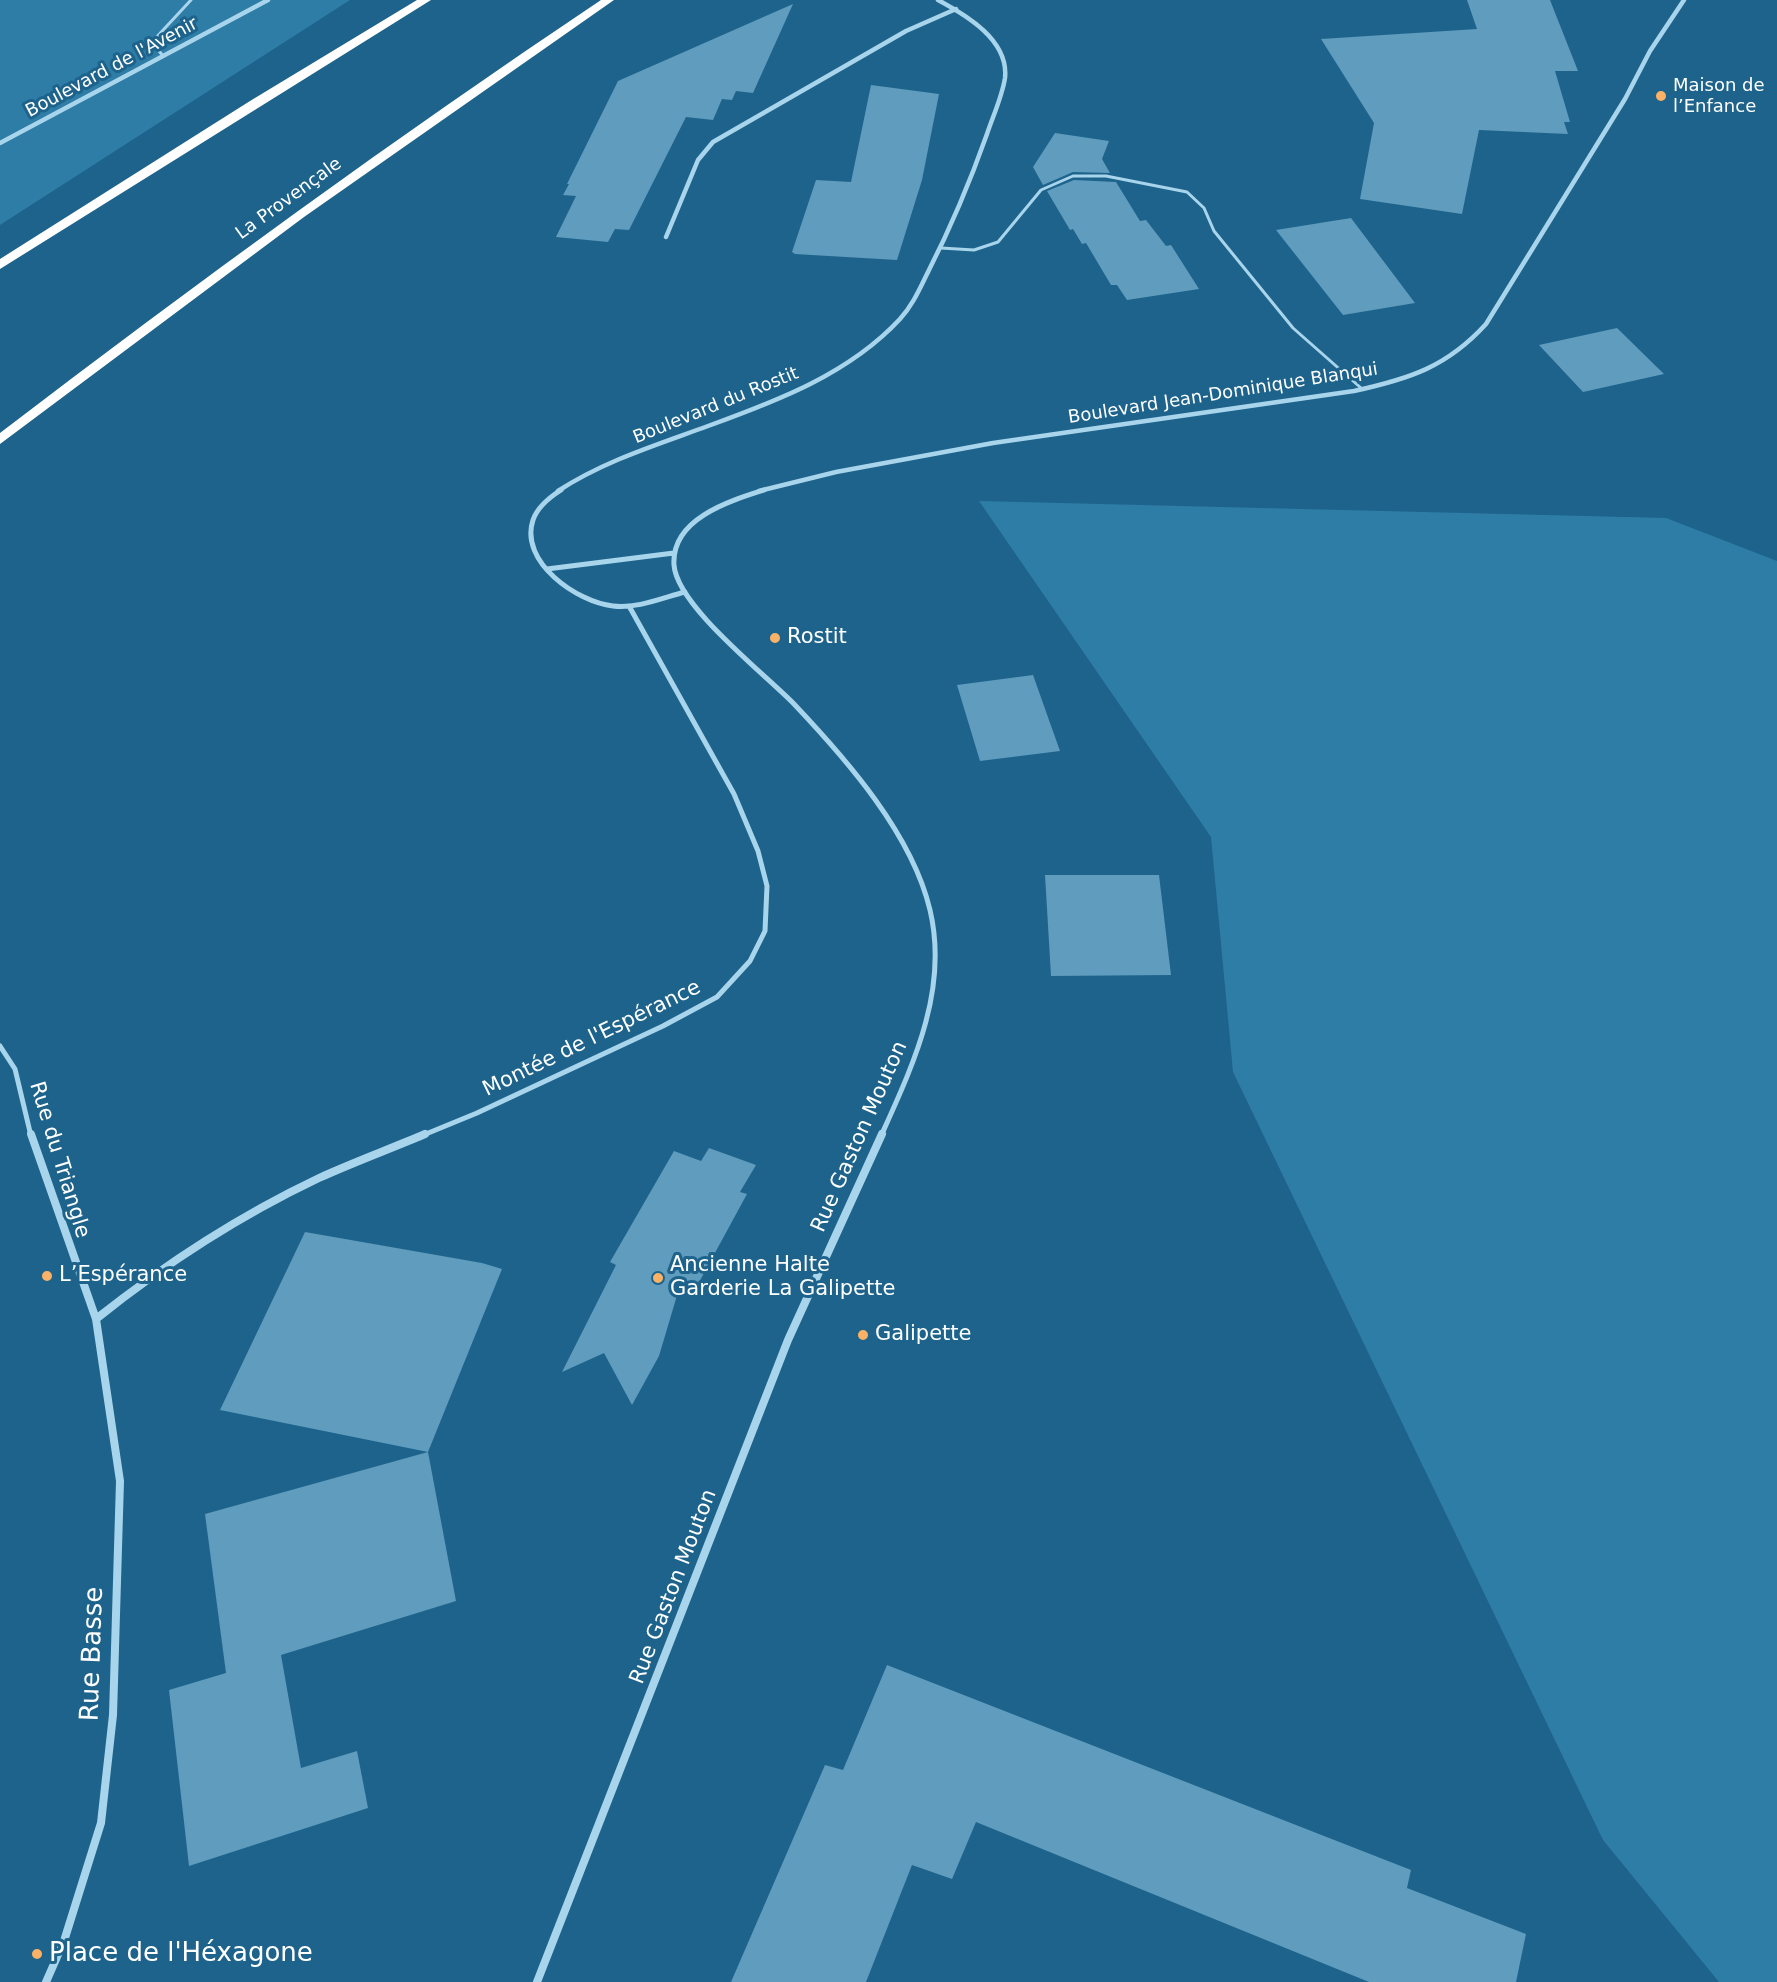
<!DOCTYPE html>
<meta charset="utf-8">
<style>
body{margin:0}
canvas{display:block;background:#1d638b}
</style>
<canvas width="1777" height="1982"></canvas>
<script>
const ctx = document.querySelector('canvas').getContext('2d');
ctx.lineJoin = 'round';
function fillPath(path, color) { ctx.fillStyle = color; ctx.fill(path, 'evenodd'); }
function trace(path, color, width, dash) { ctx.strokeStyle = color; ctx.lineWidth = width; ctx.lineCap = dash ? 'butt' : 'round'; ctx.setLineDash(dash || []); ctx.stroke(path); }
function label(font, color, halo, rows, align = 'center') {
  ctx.font = font + ' "DejaVu Sans",sans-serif'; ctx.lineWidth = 6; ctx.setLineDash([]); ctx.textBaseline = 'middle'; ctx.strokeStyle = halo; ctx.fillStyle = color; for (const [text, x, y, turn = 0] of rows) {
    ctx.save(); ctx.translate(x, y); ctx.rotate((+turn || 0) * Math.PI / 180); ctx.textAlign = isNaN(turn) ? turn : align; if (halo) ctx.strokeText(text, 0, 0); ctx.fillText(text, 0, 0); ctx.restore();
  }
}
fillPath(new Path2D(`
 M0,0H350L0,225Z
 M979,501L1666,518L1777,561V1982H1719L1603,1840L1233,1072L1211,837Z`), '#2d7da7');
fillPath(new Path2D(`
 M1467,0H1550L1578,71H1555L1570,122H1564L1568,134L1479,130L1462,214L1360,199L1374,123L1321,39L1477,29Z
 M793,4L753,93L736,91L732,100L722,99L713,120L686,117L629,230L615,229L608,242L556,237L576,196L563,195L569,184H567L618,81Z
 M871,85L939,94L922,180L897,260L795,254L792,252L816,180L851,182Z
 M1055,133L1109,141L1102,159L1110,173L1073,172L1043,185L1033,167Z
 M1074,180L1116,182L1140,221L1146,220L1166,246L1171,245L1199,289L1127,300L1117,285H1111L1086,243L1082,244L1073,229L1070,230L1047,191Z
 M1351,218L1415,303L1343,315L1276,230Z
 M1617,328L1664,374L1583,392L1539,345Z
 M1033,675L1060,751L980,761L957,685Z
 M1045,875H1159L1171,975L1051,976Z
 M709,1148L756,1165L740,1192L747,1194L691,1297L678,1292L659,1356L632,1405L604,1353L562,1372L616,1265L610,1262L674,1151L701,1161Z
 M305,1232L482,1263L502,1269L428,1452L456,1601L281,1655L301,1768L357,1751L368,1808L189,1866L169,1690L226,1673L205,1514L428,1452L220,1410Z
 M887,1665L1411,1870L1407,1888L1526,1934L1516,1982H1369L976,1822L952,1879L912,1865L866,1982H731L825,1765L843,1770Z`), '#5f9cbe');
trace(new Path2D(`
 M163,56L152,42L191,0
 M941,248L974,250L998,242L1041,190L1073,176H1106L1187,192L1204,208L1214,231L1293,328L1361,388`), '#a8d5ec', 3);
trace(new Path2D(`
 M0,143L268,0
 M666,237L698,160L713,142L906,31L956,9
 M558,491C604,461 656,445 708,426C777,401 849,374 900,319C913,305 920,288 928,272C951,227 970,182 987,134C993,116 1002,97 1005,78C1009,40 966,15 938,0
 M759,491L836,472L993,443L1354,391C1409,379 1447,367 1486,324L1625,99L1650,51L1684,0`), '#a8d5ec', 4.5);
trace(new Path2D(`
 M561,490C550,497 537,508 533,520C519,562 577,602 613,606C637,609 662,598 685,592
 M764,490C729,501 671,519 674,565C677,606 765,674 794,704C847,760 912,834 930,910C949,990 913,1065 881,1136
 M547,569L674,553
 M0,1046L15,1069L31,1136
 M421,1136L477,1113L663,1026L717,997L750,961L765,931L767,886L758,851L734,794L629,606`), '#a8d5ec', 5);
trace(new Path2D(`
 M31,1134L96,1319L120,1481L113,1715L101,1823L64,1941L46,1982
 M96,1319C165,1264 239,1216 319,1178C354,1162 390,1149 425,1134
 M537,1982L788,1340L882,1134`), '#a8d5ec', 8);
fillPath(new Path2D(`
 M417,0H431L0,269V259L250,101Z
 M601,0H614L304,217L0,444V433C196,283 395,138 601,0Z`), '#fff');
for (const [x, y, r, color] of [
 [1661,96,6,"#fcb266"],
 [775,638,6,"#fcb266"],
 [47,1276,6,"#fcb266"],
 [658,1278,6,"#fcb266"],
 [863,1335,6,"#fcb266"],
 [37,1954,6,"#fcb266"]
]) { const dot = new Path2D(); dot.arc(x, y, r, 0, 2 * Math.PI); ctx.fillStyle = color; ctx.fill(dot); trace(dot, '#1d638b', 2); }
label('18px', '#fff', '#1d638b', [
 ["Boulevard de l'Avenir",112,68,-28],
 ["La Provençale",289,199,-36],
 ["Boulevard Jean-Dominique Blanqui",1223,394,-9],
 ["Boulevard du Rostit",716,406,-22]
]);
label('18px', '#fff', '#1d638b', [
 ["Maison de",1673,86],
 ["l’Enfance",1673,107]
], 'left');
label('21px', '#fff', '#1d638b', [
 ["Rostit",787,638],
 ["Ancienne Halte",670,1266],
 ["Garderie La Galipette",670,1290],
 ["L’Espérance",59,1276],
 ["Galipette",875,1335]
], 'left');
label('21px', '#fff', '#1d638b', [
 ["Montée de l'Espérance",592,1039,-26],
 ["Rue Gaston Mouton",860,1137,-66],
 ["Rue du Triangle",59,1160,73],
 ["Rue Gaston Mouton",674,1587,-69]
]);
label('26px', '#fff', '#1d638b', [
 ["Rue Basse",93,1654,-88]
]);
label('26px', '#fff', '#1d638b', [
 ["Place de l'Héxagone",49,1954]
], 'left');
</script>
